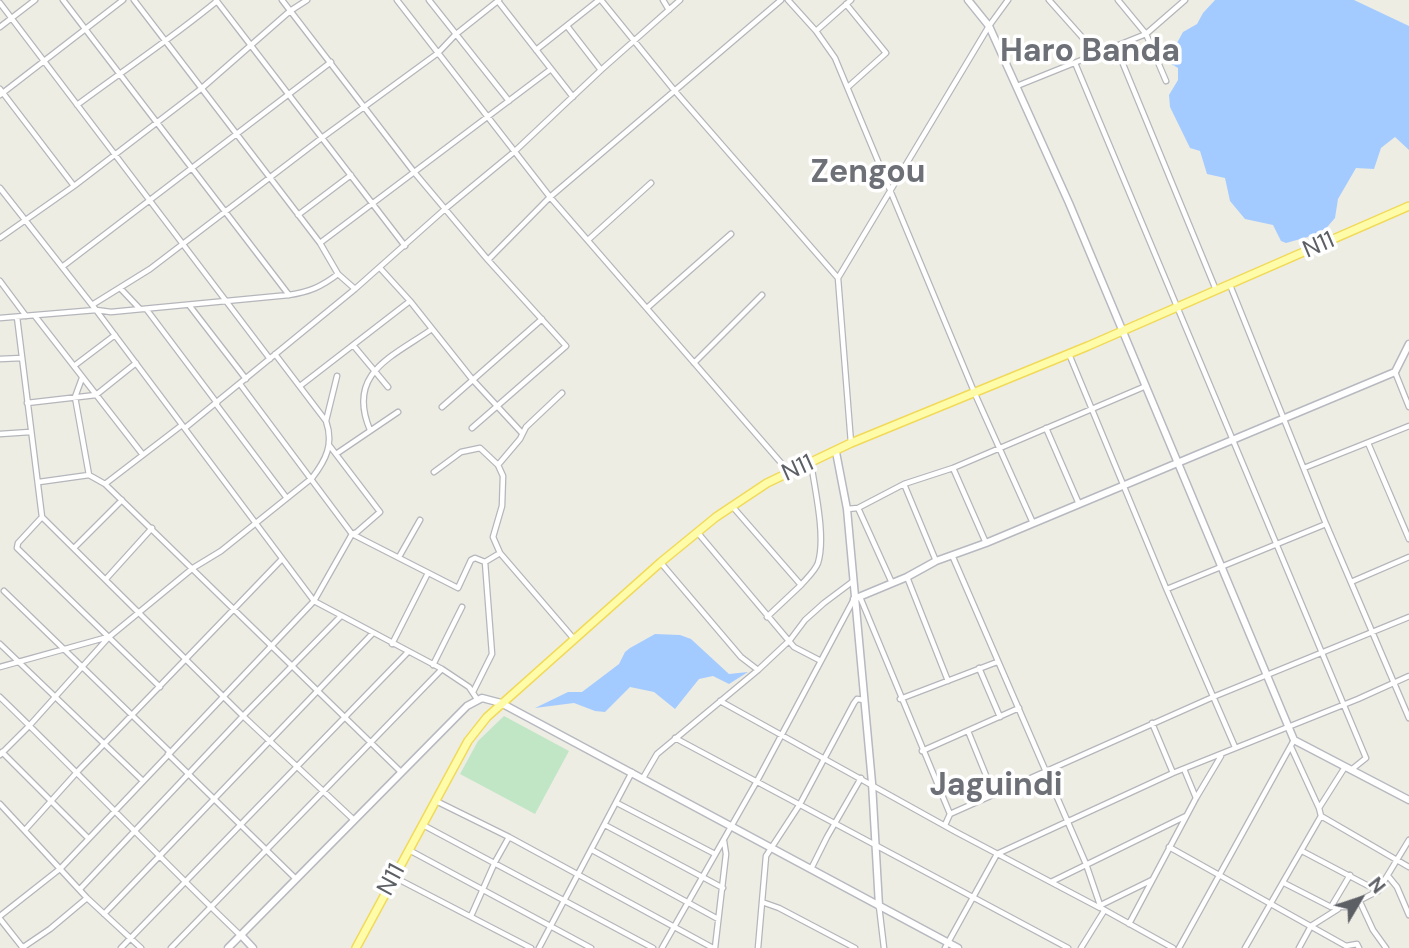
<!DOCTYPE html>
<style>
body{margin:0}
#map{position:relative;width:1409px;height:948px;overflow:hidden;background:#eeede4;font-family:"DM Sans",sans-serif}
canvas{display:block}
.north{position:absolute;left:1325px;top:864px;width:70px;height:70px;-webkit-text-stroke:5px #fff;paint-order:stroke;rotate:51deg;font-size:19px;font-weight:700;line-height:28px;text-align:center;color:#5c5f64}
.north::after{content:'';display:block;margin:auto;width:24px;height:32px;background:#5c5f64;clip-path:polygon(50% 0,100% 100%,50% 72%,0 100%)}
</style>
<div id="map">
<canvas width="1409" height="948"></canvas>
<div class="north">N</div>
</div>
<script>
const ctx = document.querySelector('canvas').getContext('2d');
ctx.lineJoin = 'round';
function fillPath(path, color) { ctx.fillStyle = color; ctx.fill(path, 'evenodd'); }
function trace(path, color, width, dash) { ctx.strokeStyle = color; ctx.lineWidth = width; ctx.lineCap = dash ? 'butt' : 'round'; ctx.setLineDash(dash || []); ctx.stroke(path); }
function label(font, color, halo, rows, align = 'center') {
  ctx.font = font + ' "DM Sans",sans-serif'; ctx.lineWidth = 7; ctx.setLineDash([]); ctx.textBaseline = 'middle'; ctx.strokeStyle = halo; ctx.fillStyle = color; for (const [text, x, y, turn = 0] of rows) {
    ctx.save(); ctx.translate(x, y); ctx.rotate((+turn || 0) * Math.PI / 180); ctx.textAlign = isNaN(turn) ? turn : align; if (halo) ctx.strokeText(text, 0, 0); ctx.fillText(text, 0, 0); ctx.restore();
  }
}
fillPath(new Path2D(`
 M504,716L569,751L535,814L460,774L478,741Z`), '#c0e6c5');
fillPath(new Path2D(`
 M1215,0H1354L1409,26V150L1395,137L1381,148L1374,169L1356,168L1338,199L1335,218L1322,233L1286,243L1281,241L1273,225L1245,219L1230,201L1225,178L1207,174L1200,151L1190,148L1170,107L1169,95L1178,80V68L1167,61L1183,32L1197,24L1203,13Z
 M655,634L680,635L691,639L729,674L748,672L729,684L713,676L699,679L675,709L654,692L630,687L605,712L595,711L574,703L535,708L568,692H582L619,664L625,652L630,648Z`), '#a4cbff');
const street = new Path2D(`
 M63,0L289,295
 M134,0L320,243L338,274L355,289
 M216,0L405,246
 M282,0L414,172L488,260L566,346L472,428
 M397,0L550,197L789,472
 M429,0L509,101
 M601,0L674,90L838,278
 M663,0L669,10
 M788,0L816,31L835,58L975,394L1033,523
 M1049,0L1098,55
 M1118,0L1146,34L1166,81
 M498,1L573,97
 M0,3L270,359
 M846,4L886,53L848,87
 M567,26L601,70
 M0,27L35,0
 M816,31L851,0
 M1116,47L1216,290
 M536,50L599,0
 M1075,63L1366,758L1351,770
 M1017,86L1146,34L1185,0
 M0,89L74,186
 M0,95L123,0
 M77,105C124,70 172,38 217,1
 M0,188L96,310L314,601L442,669L469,687L477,699
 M298,215L351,175
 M0,238L74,186L202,88L290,11L307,0
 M588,240L651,183
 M320,243L551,69
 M488,260L550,197L781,0
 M62,267L331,62
 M380,268L410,301L472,379L522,433
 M0,281L26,316
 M1230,285L1326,524L1409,718
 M121,289L139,308
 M92,305L150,269L323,137L438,53L455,35L499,0
 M189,305L246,379
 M647,308L731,234
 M147,310L217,403
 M35,316L143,455
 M17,317L42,517L243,716L354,820
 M0,318L96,310L111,312L289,295C309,292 321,287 338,274
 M353,345L388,387
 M1069,354L1166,588L1235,747
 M0,359L22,358
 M694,363L762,295
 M74,366L115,335
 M1395,372L1409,407
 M82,378L75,397L89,475
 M240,384L352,534L458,588L471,560L475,558L485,562L500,553L493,537L502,506L503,476L498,465L480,448L461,452L434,472
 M300,386L410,301
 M27,403L96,395L136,363
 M216,404L286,497
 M442,407L542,319
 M326,421L337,376
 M185,428L355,289L445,209L514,152L601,70L680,0
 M1046,428L1079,504
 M370,430C346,373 392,357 432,329
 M0,434L30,432
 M851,443L838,278L989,26L1008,0
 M1368,443L1409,539
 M336,454L398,412
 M498,465L520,439L526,427L562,393
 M953,468L986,543
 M1304,468L1409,426
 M39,482L89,475L105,484L401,772
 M105,484L182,425
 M904,484L936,561
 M732,506L801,585L767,617
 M858,508L892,583
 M847,509L858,508L904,484L953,468L1146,386
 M42,517L18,543L17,548L160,687
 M698,533L794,647L821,661
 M74,548L122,500
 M500,553L574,639
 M952,555L1086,864L1101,908L1173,948
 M399,557L420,520
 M661,563L741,657L758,670
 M907,577L948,681
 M106,579L152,528
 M1351,582L1409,557
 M801,585C807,578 815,571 818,563C826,537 815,490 811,463
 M1167,589L1326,524
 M4,591L170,752
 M860,597L950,814
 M0,644L143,781
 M392,644L428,573
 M433,665L462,607
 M0,667L108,637
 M979,668L1000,717
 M473,692L492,654L485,562
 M0,697C81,775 158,857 240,935
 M900,699L997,662
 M720,701L956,832L1100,908
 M1152,723L1173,773
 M968,731L994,795
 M675,738L1068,948
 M1291,747L1319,808
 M922,751L1019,708
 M2,752L88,838
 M168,754L296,879
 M0,755L30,725L109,637L193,568L221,551L312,478C326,460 334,444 326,421L275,354
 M1184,769L1196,798
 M643,778L657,754L758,670L790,640L805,620L824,603L852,582
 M436,801L509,837L713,948
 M617,803L715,854
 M0,804L87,898L141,948
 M1321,816L1409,867
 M423,825L653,948
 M605,825L723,888
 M945,825L950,814L1213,697L1409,617
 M25,830L78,771L282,559
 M1169,847L1346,946L1357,944L1359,948
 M409,850L591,948
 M592,850L718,919
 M1302,851L1378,891
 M811,869L827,837L861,778
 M1388,876L1397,887L1409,915
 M394,877L531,948
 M1051,882L1186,816
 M1284,883L1331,907H1347L1378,891L1409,840
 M80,889L243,716L340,617
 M762,902L779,908L855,948
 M1360,902L1373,930L1386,948
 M1101,905L1152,880
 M879,906L884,948
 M1331,907L1350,875
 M104,914L372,634
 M0,916L61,868L314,601L352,534L357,532L380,512L329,445
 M471,916L495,862L509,837
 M0,919L23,948
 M1129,924L1196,798L1221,756
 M22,948L50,929L87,898
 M121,948L408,652
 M171,948L442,669
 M539,948L632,772
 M662,948L757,781L854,599
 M715,948L726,854L724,841
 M758,948L766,856L800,804L854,703L857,699L864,700
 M945,948L997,854L1173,773L1358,699L1409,676
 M1081,948L1104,911
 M1179,948L1294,740
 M1245,948L1321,816L1319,808L1345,767
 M1299,948L1311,926L1338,909`);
const secondary = new Path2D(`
 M968,0L989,26L1069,203L1294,740L1409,800
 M836,452L847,509L872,783L879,906
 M854,599L907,577L936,561L986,543L1395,372L1409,344
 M241,935L253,948
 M228,948L467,706L482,698L501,703L958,948`);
const primary = new Path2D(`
 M356,948L468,741L487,717L661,562L716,517L767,483L851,443L1088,346L1409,206`);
trace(street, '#b4b6bb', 7);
trace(secondary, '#b7b9c0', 9);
trace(primary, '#f1da5a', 10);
trace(street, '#fff', 4.5);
trace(secondary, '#fff', 6);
trace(primary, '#fffca9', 7);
label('24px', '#5c5f64', '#fff', [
 ["N11",1319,246,-23],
 ["N11",798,469,-24],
 ["N11",392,880,-62]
]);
label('bold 32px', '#6d7076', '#fff', [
 ["Haro Banda",1090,53],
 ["Zengou",868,174],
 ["Jaguindi",996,787]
]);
</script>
